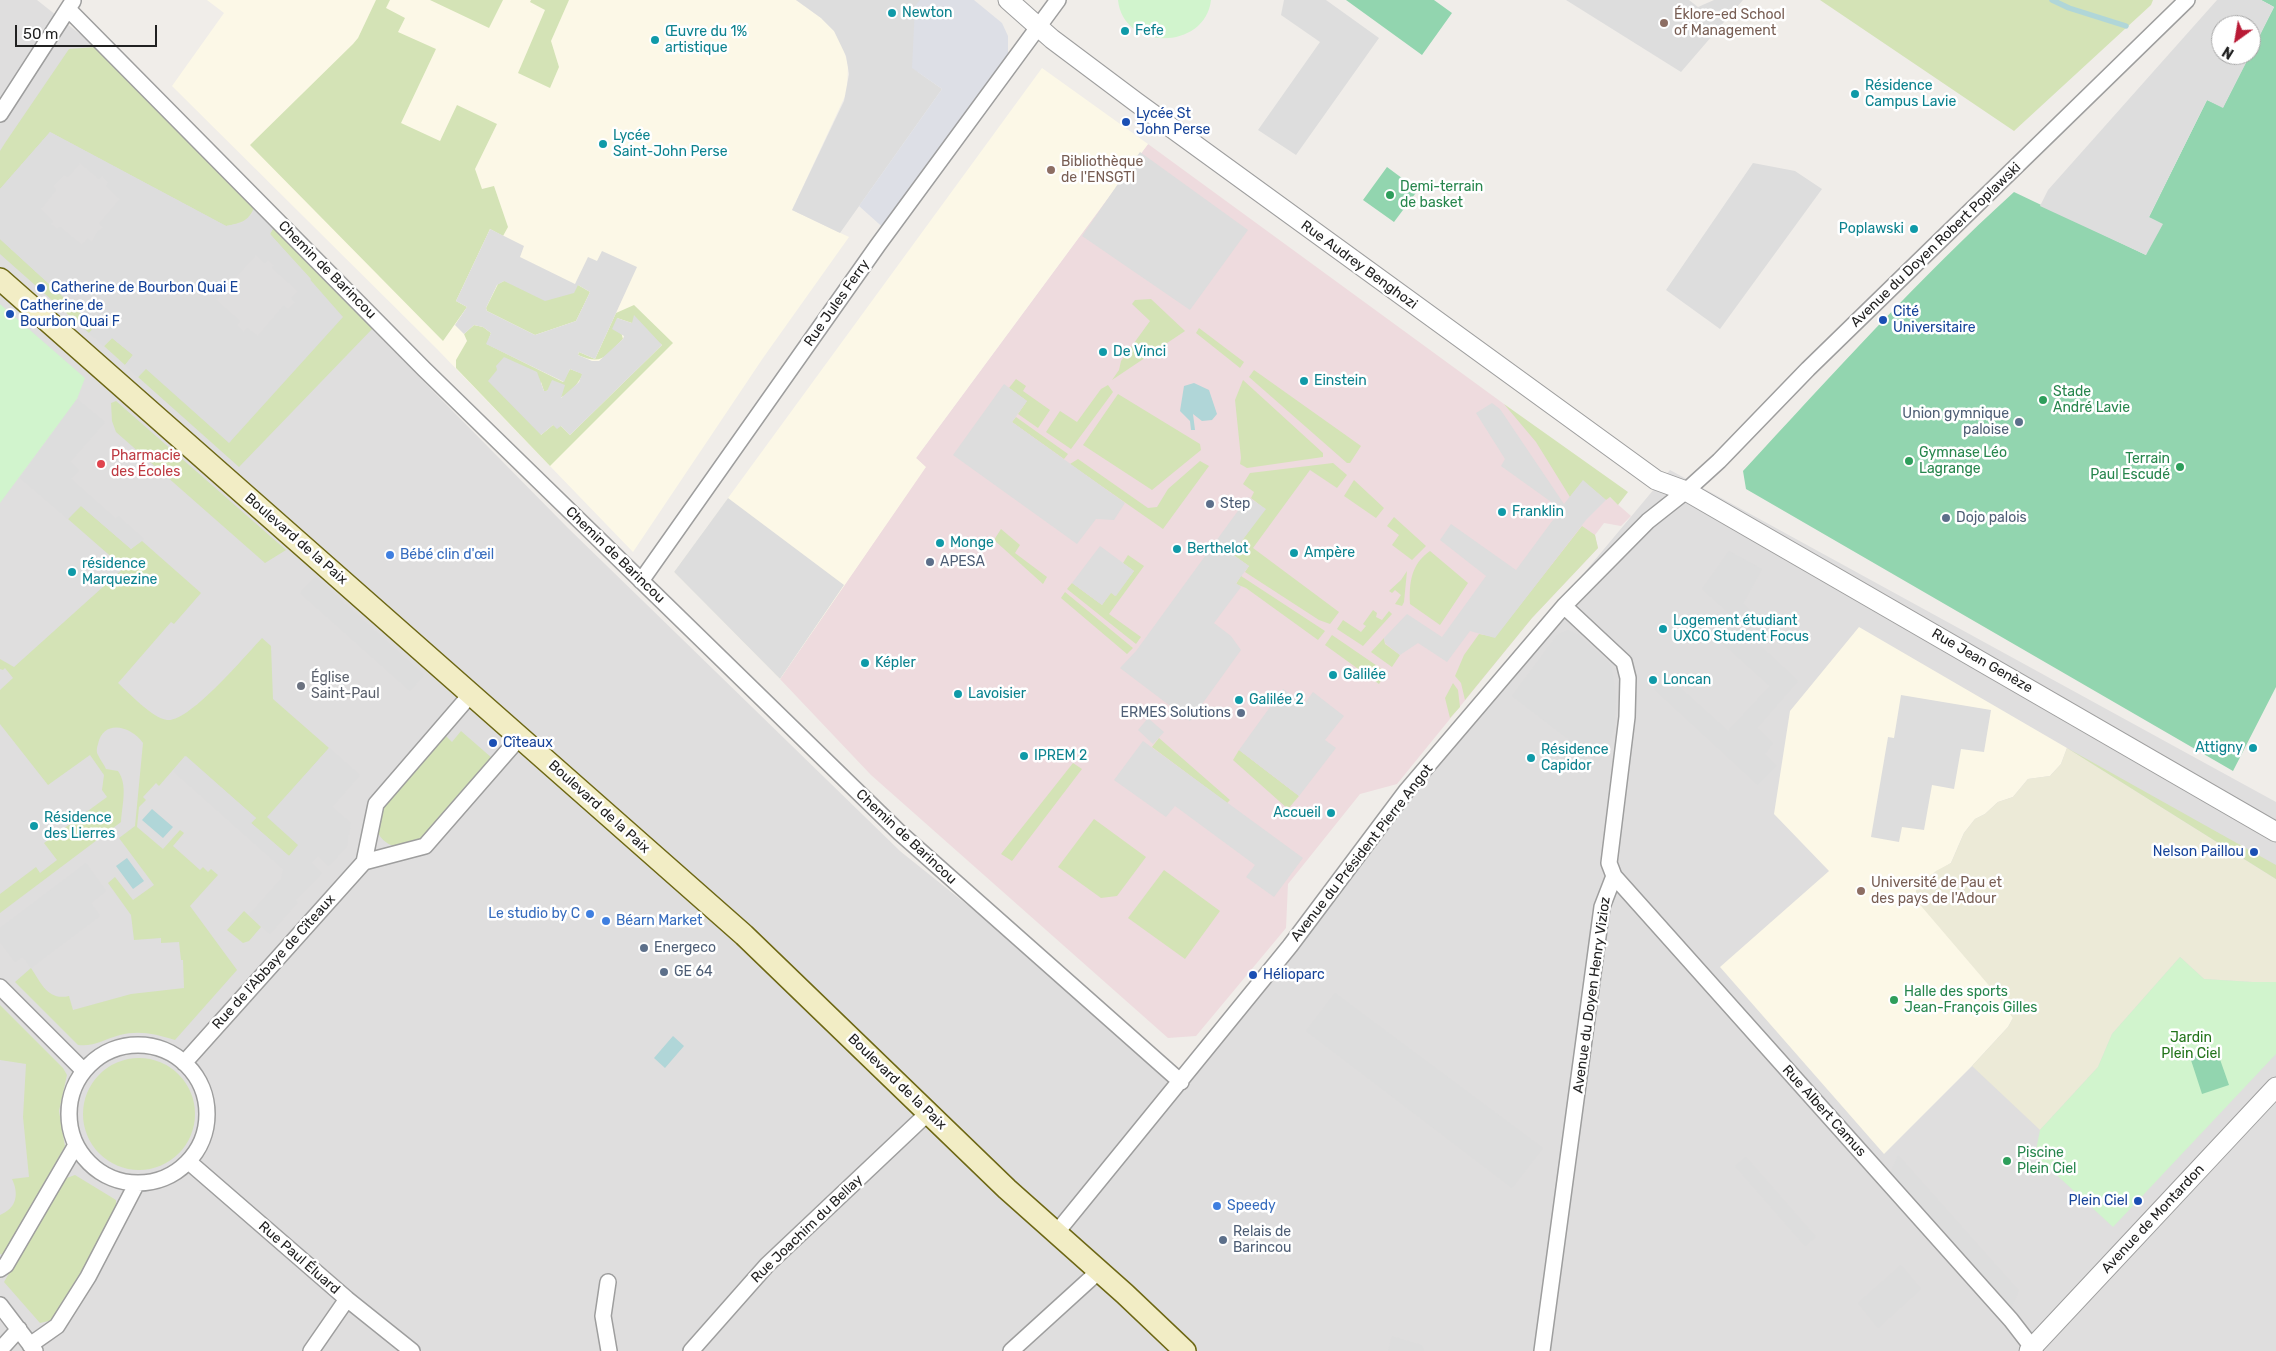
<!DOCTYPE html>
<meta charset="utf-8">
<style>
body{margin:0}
#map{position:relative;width:2276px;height:1351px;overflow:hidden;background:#f0ede9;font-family:Rubik,sans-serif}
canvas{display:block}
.north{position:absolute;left:2211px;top:15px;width:50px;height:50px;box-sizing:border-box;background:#fff;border:1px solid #a6a6a6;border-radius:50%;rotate:212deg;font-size:14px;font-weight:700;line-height:20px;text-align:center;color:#212121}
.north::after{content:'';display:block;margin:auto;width:18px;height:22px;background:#b91a36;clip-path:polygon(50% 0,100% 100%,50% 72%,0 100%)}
.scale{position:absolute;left:15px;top:25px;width:142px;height:22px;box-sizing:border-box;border:2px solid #212121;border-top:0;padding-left:6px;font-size:15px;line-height:18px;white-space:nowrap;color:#212121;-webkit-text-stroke:4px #fff;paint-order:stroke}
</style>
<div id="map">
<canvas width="2276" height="1351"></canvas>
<div class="north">N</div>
<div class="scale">50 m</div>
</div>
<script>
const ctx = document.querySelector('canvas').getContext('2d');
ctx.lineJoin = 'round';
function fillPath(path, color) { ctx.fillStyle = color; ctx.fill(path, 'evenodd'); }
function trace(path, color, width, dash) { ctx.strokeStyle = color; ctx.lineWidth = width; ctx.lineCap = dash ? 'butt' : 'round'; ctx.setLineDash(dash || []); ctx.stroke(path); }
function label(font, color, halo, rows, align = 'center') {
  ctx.font = font + ' Rubik,sans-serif'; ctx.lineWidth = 5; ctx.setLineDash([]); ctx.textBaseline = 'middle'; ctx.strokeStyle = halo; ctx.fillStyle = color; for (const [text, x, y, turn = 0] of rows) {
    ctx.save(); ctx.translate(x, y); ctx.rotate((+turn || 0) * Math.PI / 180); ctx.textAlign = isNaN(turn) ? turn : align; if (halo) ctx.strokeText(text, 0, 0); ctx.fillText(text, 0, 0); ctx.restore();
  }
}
fillPath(new Path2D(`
 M0,0H37L85,38L375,326L372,329L568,528L900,851L1186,1080L1543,622L1670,470L2276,802V1351H0Z`), '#dfdede');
fillPath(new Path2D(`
 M1148,144L1504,404L1631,516L1621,526L1604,523L1595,535L1598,548L1532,618L1397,784L1360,794L1288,884L1286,928L1196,1036L1168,1038L871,775L780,679L925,467L916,458Z`), '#eedbde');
fillPath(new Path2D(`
 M207,0H796L821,18L834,31L843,47L848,65L847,92L792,210L849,237L763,358L633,552L437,349L172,86L224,13Z
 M1042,68L1148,144L916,458L926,467L780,679L674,572Z
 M1859,627L2067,748L2061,764L2050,776L2028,779L2013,797L1998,802L1985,814L1975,819L1964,833L1951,863L1923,880L2013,1018L2008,1027L1972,1066L1884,1154L1720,967L1829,871L1774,814L1790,711Z`), '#fcf8e7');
fillPath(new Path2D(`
 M2067,748L2276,879V982H2252L2204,979L2180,957L2112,1034L2098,1067L2040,1130L1972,1066L2008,1027L2013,1018L1998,996L1916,900V881L1928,878L1936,871L1951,863L1964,833L1975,819L1985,814L1998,802L2013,797L2028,779L2050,776L2061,764Z`), '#ecead7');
fillPath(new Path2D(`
 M376,0H390L386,8L405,18L398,32L436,49L401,123L440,141L457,105L497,124L475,169L482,189L494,186L508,227L503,236L490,229L456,301L467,307L443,341L250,145L353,44L358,38Z
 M430,0H503L489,28Z
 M531,0H569L551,41L559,67L550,88L518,73L545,10L530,2Z
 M1820,0H2153L2151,5L2014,131Z
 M95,47L255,205C250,221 241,223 226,226L50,132L0,189V151L5,143L69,49Z
 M275,225L375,326L239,467L138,377L146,368L230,442L311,279L270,234Z
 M0,239L96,327L89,333L0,254Z
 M504,281L578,285L590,292L576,321L535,335L487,311L486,308L498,284Z
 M1151,299L1185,331L1112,380L1119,370L1121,361L1150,321L1132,304L1135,300Z
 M634,305L673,343L550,466L456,368V360L467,341L464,334L474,325L483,327L491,333L487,344L563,382L570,369L583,374C578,384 570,393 560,398L564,385L546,391H544L541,382V435L553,425L561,426L570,435L662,345L632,323L617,318L623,339C605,356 603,366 578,355L579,352L595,359L616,313Z
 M1199,328L1244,362L1240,368L1196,333Z
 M112,338L133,355L125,365L104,346Z
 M1254,370L1361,446L1350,463H1347L1249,377Z
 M1016,379L1026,386L1023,391L1050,410L1038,428L1018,414L1027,401L1009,388Z
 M1243,380L1323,453V457L1247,468L1240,464L1241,458L1235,400Z
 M1108,385L1113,392L1071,449L1046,432L1060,411L1077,422L1101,389Z
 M1118,394L1200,444L1201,450L1152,490L1083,445Z
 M116,401L286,550L265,563L116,432L112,421L111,403Z
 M1504,404L1628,492L1618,505L1610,497L1606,500L1583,481L1570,497L1536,442Z
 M1016,417L1068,454L1064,459L1012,422Z
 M1078,459L1148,508L1157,507L1168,489L1200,461L1209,466L1163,529L1070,464Z
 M1333,463L1347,475L1337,488L1310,470L1253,548L1339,612L1330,624L1319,620L1245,572L1249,566L1232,554L1265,509L1251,498L1254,492L1243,484L1250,473Z
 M1354,480L1384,508L1376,518L1344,496Z
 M80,505L131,549L142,541L201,593L174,624L171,622L118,683C129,693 152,718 167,720C189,723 246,655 262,638L271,646L273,699L329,748L268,817L299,845L289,856L251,823L256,818L185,756L159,786L156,783L143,797L146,800L139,807L137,827L163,849L180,830L184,833L173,846L200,870L203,867L208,872L211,869L218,875L190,906L237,970L175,1040C156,1034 139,1030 120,1035C105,1039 94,1047 78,1045L15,982L31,968C41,983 48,1001 69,996L73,1010L131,994L184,988L183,960H181L179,942L161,943V938L134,940L131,915L108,883L115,877L133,900L154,885L119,838L135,826L143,743C132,727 104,718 98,744C97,747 96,752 98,755C100,760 104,764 106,769L118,771C128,785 122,805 121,822L0,913V894L36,867L40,873L57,860L44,843L107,797L102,790L104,775L90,755L48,785L0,724V690L13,678L5,668L3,670L0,669V659L14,667L124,568L68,519Z
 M1394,517L1426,546L1412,560L1392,545L1399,535L1387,526Z
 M1582,526L1595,535L1598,548L1532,618L1465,700L1461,683L1455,676L1464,655L1479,634L1495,637Z
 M1001,529L1020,545L1015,553L1047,577L1043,584L994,540Z
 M1430,551L1468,583L1440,625L1410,604C1409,583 1411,564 1430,551Z
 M1128,555L1144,566L1109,614L1141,637L1136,644L1067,589L1072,583L1102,605L1111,592L1115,596L1134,571L1123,563Z
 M1407,571L1404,602L1402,606L1395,604L1401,595L1395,590L1392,593L1389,591L1401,580Z
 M1241,576L1325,631L1318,640L1246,588L1236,584Z
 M1065,592L1133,648L1127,654L1061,598Z
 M1373,610L1377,613L1376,617L1382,620L1389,611L1392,614L1363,646L1337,629L1343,620L1361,632L1366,626L1363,624Z
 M1332,635L1386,672L1379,684L1325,645Z
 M1384,638L1385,644L1400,655L1392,667L1371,652Z
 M1453,683L1458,690L1460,707L1450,718L1445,698Z
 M461,731L492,758L422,838C404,850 386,851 376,829L378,812L444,734L452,742Z
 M1159,738L1230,800L1227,803L1152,747Z
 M2067,748L2276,865V879Z
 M1239,750L1299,796L1288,809L1233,760Z
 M1073,763L1082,769L1012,861L1001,854Z
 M1094,819L1146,857L1117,896L1101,898L1058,867Z
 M1164,870L1220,911L1185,959L1128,918Z
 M244,911L261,927L249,941L243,943L227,930Z
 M0,1005L63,1068L67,1075L59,1111L65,1146L3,1255L0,1254V1215C17,1208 19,1194 12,1179L29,1177L23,1117L26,1064L0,1060Z
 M83 1114a56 56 0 1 1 112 0a56 56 0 1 1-112 0Z
 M75,1175L116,1200V1212L53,1320L40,1323L4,1282L64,1179Z`), '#d4e3b6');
fillPath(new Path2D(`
 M1118,0H1211C1205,51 1123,51 1118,0Z
 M0,304L85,378L77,399L0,503Z
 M2180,957L2204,979L2252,982H2276V1054L2113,1227L2035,1155L2040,1130L2098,1067L2112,1034Z`), '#d1f4cd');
fillPath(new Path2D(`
 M1346,0H1434L1452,13L1422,55Z
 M2261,0H2276V687L2233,771L1746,489L1743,471C1831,376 1918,279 2014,192L2146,255L2149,217L2207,100L2223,107L2274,7Z
 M1387,167L1418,190L1394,222L1363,200Z
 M2216,1048L2229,1085L2202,1094L2190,1057Z`), '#92d5af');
fillPath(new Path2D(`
 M796,0H930L918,72L942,89L840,233L792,210L844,101L849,74L846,56L834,31L821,18Z
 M1284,0H1326L1379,38L1296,155L1258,130L1320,42L1281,15Z
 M1566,0H1689L1698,7L1714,0H1743L1681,72Z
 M2217,0H2261L2274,7L2251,53V25H2221V55H2250L2223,108L2207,100L2149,217L2163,224L2146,255L2040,206L2048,190Z
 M50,132L226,226L242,223L252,215L255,205L275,225L270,234L343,317L229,443L146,369L138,377L125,365L133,355L112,338L104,346L89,333L95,326L0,239V189ZM80,163L99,179L102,176L108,182L106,186L120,199L99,224L103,228L97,232L92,242L88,238L82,245L60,227L57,229L51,224L53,221L41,209L56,190L53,186L64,175L68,177ZM256,255L265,263L268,260L274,265L272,268L298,291L291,299L295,303L288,309L284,305L258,336L247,328L244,332L237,325L240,321L216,300L227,287L224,283L230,277L234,279Z
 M1140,152L1248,230L1190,310L1082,236Z
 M1753,163L1795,171L1822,189L1720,329L1666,290Z
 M490,229L524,246L520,257L575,284L588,257L597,261L602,251L637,267L595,359L579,352L578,355L592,361H599L623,339L624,336L612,329L617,318L632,323L634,315L662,345L570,435L561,426L557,429L553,425L541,435L488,381L497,370L496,366L504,357L537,372L544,391H547L552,380L565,385L561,398L579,382L582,374L570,369L564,382L486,344L491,333L483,327L474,325L464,334L455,325L467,307L456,301ZM504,281L545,301L574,293L578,285L590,292L576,321L535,335L487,311L486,308L497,285Z
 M1004,384L1027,401L1012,422L1125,503L1114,520L1096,519L1077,544L953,455Z
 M77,399L105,422L70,462L79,470L71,479L116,519L118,516L144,539L131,549L81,506L68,519L20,478Z
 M1492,403L1500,409L1564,504L1583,480L1606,500L1586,520L1495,638L1470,631L1447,662L1418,643L1400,655L1385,643L1384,638L1407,614L1442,637L1486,576L1440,540L1451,524L1516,570L1561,509L1501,466L1505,459L1476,413Z
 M1248,497L1266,509L1232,554L1249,566L1236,583L1241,587L1214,623L1231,636L1241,650L1190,721L1120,668L1136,651Z
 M728,498L844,585L780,679L674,572Z
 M1100,546L1134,571L1116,596L1111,593L1102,605L1072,583Z
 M1729,551L1762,569L1743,604L1750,610L1740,623L1702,589Z
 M315,577L424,675L410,691L300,593Z
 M1736,623L1798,681L1757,728L1773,743L1765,754L1777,766L1758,785L1654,689L1666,675L1728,731L1770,686L1721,642Z
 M1568,630L1577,634L1609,663L1612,669L1616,697L1615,725L1607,750L1598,762L1512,696L1558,634Z
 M1283,689L1304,704L1313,692L1344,716L1325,740L1336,748L1299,796L1239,750Z
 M1901,695L1991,710L1984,752L1961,749L1954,789L1932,785L1924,830L1902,827L1899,842L1871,837L1888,737L1894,738Z
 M1148,718L1164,732L1153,744L1138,730Z
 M1143,741L1303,858L1274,897L1246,877L1255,865L1175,806L1166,817L1114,780Z
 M329,748L360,775L332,807L351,823L347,846L329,866L318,856L311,863L322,873L296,900L298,902L270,934L249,915L281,879L283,869L173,771L186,756L256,818L251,823L289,856L298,845L267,817Z
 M86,863L106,891L91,903L100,916L31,968L23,957L15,962L0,942V928Z
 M1335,993L1543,1148L1512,1188L1306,1031Z
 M1898,1155L2019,1291L2007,1316L1887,1181Z
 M1746,1157L1816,1237L1805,1246L1735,1166Z
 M1901,1265L1921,1289L1878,1328L1858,1303Z
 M1392,1336L1422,1345L1424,1351H1388Z`), '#ddd');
fillPath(new Path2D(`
 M920,0H974L1002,23L1008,36V53L1002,76L888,232L859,206L942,89L912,68L915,6Z`), '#dddfe6');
fillPath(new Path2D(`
 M1194,383L1209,390L1217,414L1212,420L1202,421L1193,414L1195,430H1191L1190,421L1180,411L1184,386Z
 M152,809L173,827L163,838L142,820Z
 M127,858L144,881L133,889L116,866Z
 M673,1036L684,1046L665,1068L654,1058Z`), '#b0d6d8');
trace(new Path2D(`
 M2052,0L2069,8L2126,26`), '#b0d6d8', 5.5);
const minor = new Path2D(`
 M68,9L424,369L900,833L1181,1082
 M0,114L73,1
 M641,581L878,245L1058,0
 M1564,606L1624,662L1628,678L1627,717L1609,863L1614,876L2011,1320L2035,1351
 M471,694L376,804L364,862L425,846L520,737
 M0,987L84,1071
 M69 1114a69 69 0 1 1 138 0a69 69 0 1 1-138 0Z
 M184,1063L364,862
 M189,1162L347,1299L412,1351
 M1057,1232L1290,946L1407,790L1564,606L1648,521L1686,491L1719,461L1808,369L2187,0
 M0,1269L6,1265L76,1145
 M608,1282L603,1316L609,1351
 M0,1305L35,1351
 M30,1345L57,1326L88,1277L137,1183
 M0,1350L19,1329
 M311,1351L347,1299
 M691,1351L767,1265L928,1113
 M1011,1351L1099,1271
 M1542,1351L1602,907L1614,876`);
const tertiary = new Path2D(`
 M1008,0L1052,39L1136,102L1656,480L1686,491L2276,832
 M2029,1351L2276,1087`);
const secondary = new Path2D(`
 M0,279L744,935L1007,1189L1125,1294L1185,1351`);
trace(minor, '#9e9e9e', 18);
trace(tertiary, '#9e9e9e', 21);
trace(secondary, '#6d6714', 24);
trace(minor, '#fff', 15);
trace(tertiary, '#fff', 19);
trace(secondary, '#f2edc5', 21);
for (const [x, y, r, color] of [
 [892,13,5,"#0f9aa8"],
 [1664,23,5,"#8d6e63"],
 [1125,31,5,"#0f9aa8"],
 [655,40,5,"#0f9aa8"],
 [1855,94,5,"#0f9aa8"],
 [1126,122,5,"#1a4fb4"],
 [603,144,5,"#0f9aa8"],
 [1051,170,5,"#8d6e63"],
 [1390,195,5,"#2e9e5b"],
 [1914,229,5,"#0f9aa8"],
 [41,288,5,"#1a4fb4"],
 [10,314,5,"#1a4fb4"],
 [1883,320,5,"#1a4fb4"],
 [1103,352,5,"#0f9aa8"],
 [1304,381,5,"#0f9aa8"],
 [2043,400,5,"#2e9e5b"],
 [2019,422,5,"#5c6f8a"],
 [1909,461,5,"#2e9e5b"],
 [101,464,5,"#e0444e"],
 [2180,467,5,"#2e9e5b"],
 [1210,504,5,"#5c6f8a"],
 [1502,512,5,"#0f9aa8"],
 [1946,518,5,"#5c6f8a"],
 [940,543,5,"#0f9aa8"],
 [1177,549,5,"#0f9aa8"],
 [1294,553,5,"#0f9aa8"],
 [390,555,5,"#3f7fe0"],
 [930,562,5,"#5c6f8a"],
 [72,572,5,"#0f9aa8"],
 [1663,629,5,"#0f9aa8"],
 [865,663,5,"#0f9aa8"],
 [1333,675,5,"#0f9aa8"],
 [1653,680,5,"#0f9aa8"],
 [301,686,5,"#6b7280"],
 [958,694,5,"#0f9aa8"],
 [1239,700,5,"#0f9aa8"],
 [1241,713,5,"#5c6f8a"],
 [493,743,5,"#1a4fb4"],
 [2253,748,5,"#0f9aa8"],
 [1024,756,5,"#0f9aa8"],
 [1531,758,5,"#0f9aa8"],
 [1331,813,5,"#0f9aa8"],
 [34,826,5,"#0f9aa8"],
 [2254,852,5,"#1a4fb4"],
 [1861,891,5,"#8d6e63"],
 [590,914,5,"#3f7fe0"],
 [606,921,5,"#3f7fe0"],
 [644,948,5,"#5c6f8a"],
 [664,972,5,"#5c6f8a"],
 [1253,975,5,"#1a4fb4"],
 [1894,1000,5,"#2e9e5b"],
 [2007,1161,5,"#2e9e5b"],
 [2138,1201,5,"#1a4fb4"],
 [1217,1206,5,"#3f7fe0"],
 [1223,1240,5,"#5c6f8a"]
]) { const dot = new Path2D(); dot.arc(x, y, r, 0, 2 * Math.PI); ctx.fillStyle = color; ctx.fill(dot); trace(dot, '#fff', 2); }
label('14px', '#0d838f', '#fff', [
 ["Newton",902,13],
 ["Fefe",1135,31],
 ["Œuvre du 1%",665,32],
 ["artistique",665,48],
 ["Résidence",1865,86],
 ["Campus Lavie",1865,102],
 ["Lycée",613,136],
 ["Saint-John Perse",613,152],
 ["Poplawski",1904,229,"right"],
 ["De Vinci",1113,352],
 ["Einstein",1314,381],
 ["Franklin",1512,512],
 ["Monge",950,543],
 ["Berthelot",1187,549],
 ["Ampère",1304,553],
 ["résidence",82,564],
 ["Marquezine",82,580],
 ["Logement étudiant",1673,621],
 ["UXCO Student Focus",1673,637],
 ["Képler",875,663],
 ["Galilée",1343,675],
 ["Loncan",1663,680],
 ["Lavoisier",968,694],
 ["Galilée 2",1249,700],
 ["Attigny",2243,748,"right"],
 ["Résidence",1541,750],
 ["Capidor",1541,766],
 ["IPREM 2",1034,756],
 ["Accueil",1321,813,"right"],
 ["Résidence",44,818],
 ["des Lierres",44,834]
], 'left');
label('14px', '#785e54', '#fff', [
 ["Éklore-ed School",1674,15],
 ["of Management",1674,31],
 ["Bibliothèque",1061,162],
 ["de l'ENSGTI",1061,178],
 ["Université de Pau et",1871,883],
 ["des pays de l'Adour",1871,899]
], 'left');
label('14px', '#164399', '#fff', [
 ["Lycée St",1136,114],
 ["John Perse",1136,130],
 ["Catherine de Bourbon Quai E",51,288],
 ["Catherine de",20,306],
 ["Bourbon Quai F",20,322],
 ["Cité",1893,312],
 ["Universitaire",1893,328],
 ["Cîteaux",503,743],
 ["Nelson Paillou",2244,852,"right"],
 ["Hélioparc",1263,975],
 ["Plein Ciel",2128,1201,"right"]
], 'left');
label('14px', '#27864d', '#fff', [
 ["Demi-terrain",1400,187],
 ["de basket",1400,203],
 ["Stade",2053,392],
 ["André Lavie",2053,408],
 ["Gymnase Léo",1919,453],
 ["Lagrange",1919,469],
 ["Terrain",2170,459,"right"],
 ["Paul Escudé",2170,475,"right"],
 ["Halle des sports",1904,992],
 ["Jean-François Gilles",1904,1008],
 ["Piscine",2017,1153],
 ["Plein Ciel",2017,1169]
], 'left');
label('14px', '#212121', '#fff', [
 ["Avenue du Doyen Robert Poplawski",1936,245,-44],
 ["Rue Audrey Benghozi",1359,265,36],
 ["Chemin de Barincou",327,270,45],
 ["Rue Jules Ferry",837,303,-55],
 ["Boulevard de la Paix",296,539,41],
 ["Chemin de Barincou",615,555,44],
 ["Rue Jean Genèze",1982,661,30],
 ["Boulevard de la Paix",599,807,42],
 ["Chemin de Barincou",906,837,43],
 ["Avenue du Président Pierre Angot",1362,853,-52],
 ["Rue de l'Abbaye de Cîteaux",274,962,-48],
 ["Avenue du Doyen Henry Vizioz",1592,995,-82],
 ["Boulevard de la Paix",897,1082,44],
 ["Rue Albert Camus",1824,1111,48],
 ["Avenue de Montardon",2153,1219,-47],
 ["Rue Joachim du Bellay",807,1229,-44],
 ["Rue Paul Éluard",299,1258,41]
]);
label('14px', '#4e5e75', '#fff', [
 ["Union gymnique",2009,414,"right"],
 ["paloise",2009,430,"right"],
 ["Step",1220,504],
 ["Dojo palois",1956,518],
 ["APESA",940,562],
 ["ERMES Solutions",1231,713,"right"],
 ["Energeco",654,948],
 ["GE 64",674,972],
 ["Relais de",1233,1232],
 ["Barincou",1233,1248]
], 'left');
label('14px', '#be3a42', '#fff', [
 ["Pharmacie",111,456],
 ["des Écoles",111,472]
], 'left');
label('14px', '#366cbe', '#fff', [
 ["Bébé clin d'œil",400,555],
 ["Le studio by C",580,914,"right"],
 ["Béarn Market",616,921],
 ["Speedy",1227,1206]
], 'left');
label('14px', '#5b616d', '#fff', [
 ["Église",311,678],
 ["Saint-Paul",311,694]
], 'left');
label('14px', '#23741b', '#fff', [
 ["Jardin",2191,1038],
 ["Plein Ciel",2191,1054]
]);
</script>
